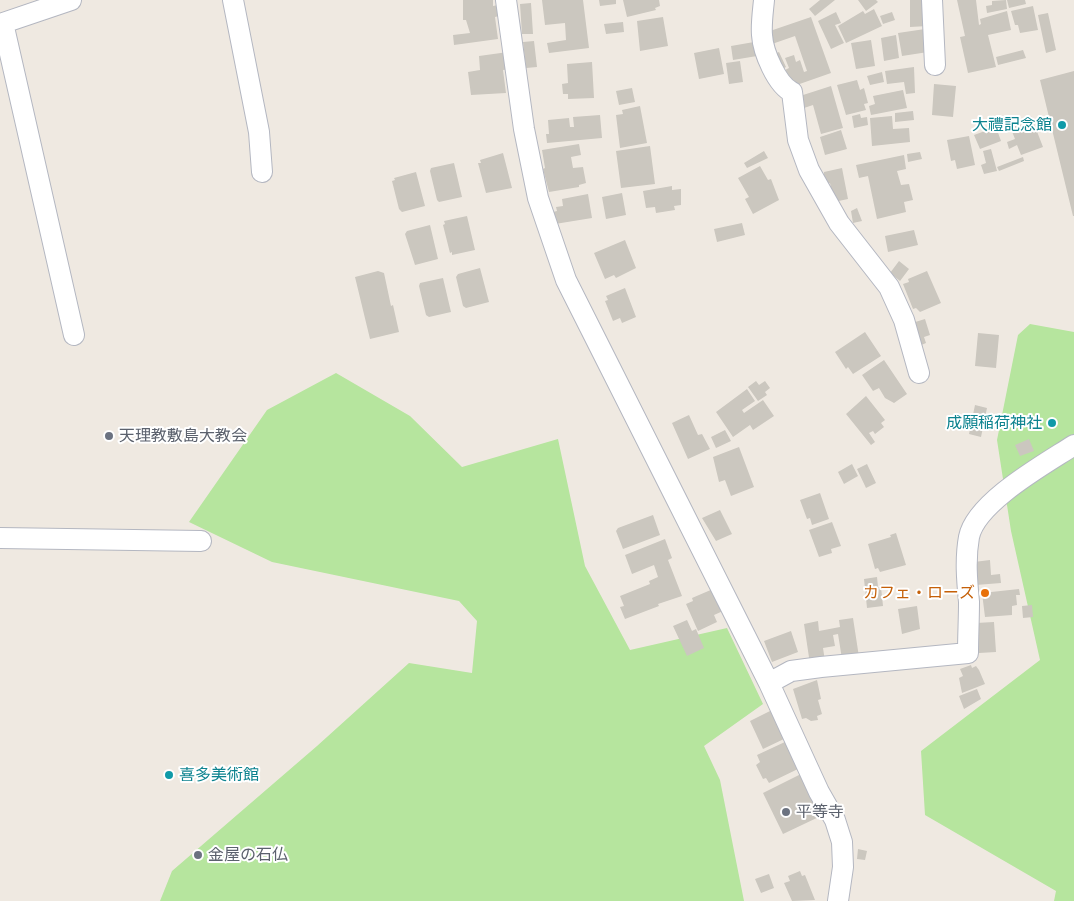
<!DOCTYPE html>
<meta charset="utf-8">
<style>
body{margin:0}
canvas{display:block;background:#efe9e1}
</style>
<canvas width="1074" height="901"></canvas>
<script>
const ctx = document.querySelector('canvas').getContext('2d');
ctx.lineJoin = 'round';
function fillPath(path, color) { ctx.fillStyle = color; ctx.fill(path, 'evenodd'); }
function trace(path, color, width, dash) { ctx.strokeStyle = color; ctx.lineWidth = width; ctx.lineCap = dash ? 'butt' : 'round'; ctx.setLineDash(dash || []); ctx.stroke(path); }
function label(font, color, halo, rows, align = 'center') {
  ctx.font = font + ' "Public Sans","Noto Sans JP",sans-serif'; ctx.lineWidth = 4; ctx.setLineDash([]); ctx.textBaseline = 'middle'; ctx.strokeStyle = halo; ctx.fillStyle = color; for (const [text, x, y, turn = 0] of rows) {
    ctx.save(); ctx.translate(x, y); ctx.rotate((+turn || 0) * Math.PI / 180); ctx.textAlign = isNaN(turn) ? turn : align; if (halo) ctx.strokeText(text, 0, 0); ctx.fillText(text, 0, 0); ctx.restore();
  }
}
fillPath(new Path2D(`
 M1030,324L1074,332V901H1054L1056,891L925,815L921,751L1040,660L1011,531L997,440L1018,335Z
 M336,373L410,416L462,467L558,439L585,566L630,650L727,628L763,704L704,746L720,780L744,901H160L172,871L317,746L409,663L472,673L477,621L459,601L272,562L189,522L267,410Z`), '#b6e59e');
fillPath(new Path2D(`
 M463,0H493V6L498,5L499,16L495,17L498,39L454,45L453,35L470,33L466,20H463Z
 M542,0H583L589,48L549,53L547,43L566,40L565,23L545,25Z
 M599,0H616V4L600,6Z
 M623,0H659L660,6L655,8L656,10L627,17Z
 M820,0H835L815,16L809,9Z
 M858,0H876L878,2L866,11Z
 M910,0H926L928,26L910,27Z
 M957,0H976L979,25L981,24L980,19L1007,11L1011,30L988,35L996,67L968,73L960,37L965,36Z
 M1006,0L1007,9L987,13L986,6L992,5V1Z
 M1007,0H1025L1026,4L1009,8Z
 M531,3L533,34H522L520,4Z
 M1033,6L1038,30L1020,33L1018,25H1015L1011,11Z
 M874,9L882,26L846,43L838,26L863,11L865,14Z
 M836,12L841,23L835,25L844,43L831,49L818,21Z
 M892,12L895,20L883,24L880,16Z
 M1048,13L1056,50L1046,53L1038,15Z
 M663,17L668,46L640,51L637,21Z
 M811,17L831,73L791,87L785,70L789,68L785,58L794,55L796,62L800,60L804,72L807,71L795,36L772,44L770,31Z
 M623,22L624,32L606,34L604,24Z
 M925,29L928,52L902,56L898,33Z
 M896,35L899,58L884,61L881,38Z
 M871,40L875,66L856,69L851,43Z
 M534,41L537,67L526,68L523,42Z
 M754,42L757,56L733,60L731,46Z
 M719,48L724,74L699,79L694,53Z
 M1023,50L1026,58L998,65L996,57Z
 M508,52L510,69L503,70L506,93L471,95L468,72L480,70L479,56Z
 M779,52L786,67L781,70L774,54Z
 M740,61L743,82L729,84L726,63Z
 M592,62L594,98L568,99V94H563L562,84L568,83L567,64Z
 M914,67L915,93L906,94L904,82L887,84L885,71Z
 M1074,71V216H1073L1040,80Z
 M882,72L884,82L870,85L867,76Z
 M857,80L860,90L864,88L868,103L864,104L866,110L846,115L837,85Z
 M934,84L956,86L953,117L932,115Z
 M831,86L843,128L821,134L813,105L804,108L800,96Z
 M632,88L635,102L619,105L616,91Z
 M903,90L907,108L871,115L869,106L875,104L873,96Z
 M640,106L647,143L620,148L616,115L623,114L622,110Z
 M913,111L914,120L895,122V113Z
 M860,114L861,118L867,117L868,125L854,128L852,116Z
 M600,115L602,138L547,143L546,134H549L548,120L569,118L570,127H574L573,117Z
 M892,116L893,129L909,128L910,142L872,146L870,118Z
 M1031,116L1043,147L1021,155L1017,145L1009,149L1007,142L1015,139L1009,124Z
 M996,127L1001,141L980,149L974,135Z
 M841,130L847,149L825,155L820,137Z
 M969,136L975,165L957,169L955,160L951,161L947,140Z
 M579,144L581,155L571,157L573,168L583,167L586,183L579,185V187L549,192L543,169L545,168L542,150Z
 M650,146L655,184L621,188L616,151Z
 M991,149L997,171L984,174L981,165L986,163L983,151Z
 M764,151L768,158L747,168L744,163Z
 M920,152L922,159L908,162L907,154Z
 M503,153L512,188L486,193L478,163H481L480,160Z
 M904,155L906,169L897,171L901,185L909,184L913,200L904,202L906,212L877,219L868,176L859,178L856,165Z
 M1023,157L1024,161L999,171L997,167Z
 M454,163L462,197L439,202L437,200L430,171L431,168Z
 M760,166L768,180L771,179L779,200L753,214L745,199L749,197L738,178Z
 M842,168L848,199L834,202L830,183L824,185V172Z
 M416,172L425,206L402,212L399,209L392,181L395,180L394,178Z
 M672,186V190L681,189V205L674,206L675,210L656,213L655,207L646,208L643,191Z
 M622,193L626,215L606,219L602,197Z
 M588,194L592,218L555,224L553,212L557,211L556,207L563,206L562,199Z
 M857,208L862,221L853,223L851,211Z
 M467,216L475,250L452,255V252L450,253L443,225L445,224L444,221Z
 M742,223L745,235L717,242L714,229Z
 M430,225L438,259L415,265L405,234L407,231Z
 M914,230L918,245L888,252L885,236Z
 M625,240L636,268L616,278L614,275L605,279L594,253Z
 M899,261L909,269L900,281L890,273Z
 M480,268L489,302L466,308L463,306L456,277L458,274Z
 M378,271L384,273L391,306L393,305L399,332L370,339L355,277Z
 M927,271L941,303L920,312L916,308L913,309L903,284L909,282L908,279Z
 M443,278L451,312L429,317L426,315L419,286L420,283Z
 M625,288L636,317L622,323L620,318L613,321L605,301L608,300L606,296Z
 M925,319L930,335L924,337L926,343L919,346L912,323Z
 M865,332L881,356L853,374L848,367L846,369L835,352Z
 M978,333L999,335L996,368L975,366Z
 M884,360L907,394L894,403L885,398L879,388L873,391L862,375Z
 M756,381L759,385L765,381L770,388L765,392L767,395L758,401L748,387Z
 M747,389L755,401L742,410L744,413L763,400L774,416L753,430L750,425L733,437L716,412Z
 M866,396L885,420L881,423L884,427L875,434L873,431L869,433L875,442L871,445L846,414Z
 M975,405L987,408L981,437L969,434Z
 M689,415L698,435L702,434L710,449L688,459L672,423Z
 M1053,417L1058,422L1051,429L1046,424Z
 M725,430L731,441L716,448L711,437Z
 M1029,439L1034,451L1020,456L1015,445Z
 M739,447L754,487L731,496L725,480L719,482L713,457Z
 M852,464L858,476L844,484L838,472Z
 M867,464L876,483L866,488L857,469Z
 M820,493L829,519L812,525L810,518L807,519L800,500Z
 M720,510L732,534L716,541L702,518Z
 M653,515L660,535L623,549L616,531L618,528Z
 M832,522L841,546L831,549L832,553L819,557L809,530Z
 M896,533L906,565L880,572L878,568L875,569L868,544L891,537L890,535Z
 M665,539L672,558L668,560L682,596L658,604L659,606L625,619L620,607L624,606L620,596L650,584L649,581L658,577L654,565L632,574L625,555Z
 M990,560L991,575L1000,574L1001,583L976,585L974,562Z
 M877,577L878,587H881L883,606L867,608L864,579Z
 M713,589L723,611L714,615L717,622L698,631L686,604L693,601L692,598Z
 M1019,589L1020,595H1016L1017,605L1012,606V615L985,617L982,593Z
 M1032,605L1033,617L1023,618L1022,606Z
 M917,606L920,629L902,634L898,609Z
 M853,618L859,657L842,659L838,634L833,635L835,646L823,648L825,661L810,664L804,624L818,621L819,631L840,627L839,620Z
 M687,620L692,631L696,629L704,648L687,656L673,626Z
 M994,622L996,652L979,653L976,623Z
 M791,631L798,652L772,662L764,641Z
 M971,665L972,668L976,666L979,670L985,684L962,693L959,678L963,676L960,669Z
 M817,680L821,699L818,700L822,714L817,716L818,720L811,721L806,718L802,719L793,689Z
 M977,689L981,699L964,709L959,696Z
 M772,710L786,738L763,749L750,721Z
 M787,741L800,768L769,783L766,778L763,779L756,765L760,762L757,755Z
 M803,773L823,815L783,834L763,793Z
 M858,849L867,851L865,860L857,859Z
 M800,871L802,876L805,875L815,900L792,901L784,883L790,881L788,876Z
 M769,874L774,888L761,893L755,879Z`), '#cbc7bf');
const minor = new Path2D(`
 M233,0L259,132L262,172
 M506,0L524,129L538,198L566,280L769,683L819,792L835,820L842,842L843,867L838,901
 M764,0C763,11 761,24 762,35C763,52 777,85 792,92L798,140L809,170L839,223L889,287L904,320L919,373
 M932,0L935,65
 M3,23L74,335
 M0,24L71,0
 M0,538L201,541
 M769,683L791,671L821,667L968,653C968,636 969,619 969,602C967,581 965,559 969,537C976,502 1045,464 1074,445`);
trace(minor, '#b4b7c1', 22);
trace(minor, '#fff', 20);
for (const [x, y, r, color] of [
 [1062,125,5,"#0f9aa8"],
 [1052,423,5,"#0f9aa8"],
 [109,436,5,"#6b7280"],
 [985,593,5,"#e8710a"],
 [169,775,5,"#0f9aa8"],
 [786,812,5,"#6b7280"],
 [198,855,5,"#6b7280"]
]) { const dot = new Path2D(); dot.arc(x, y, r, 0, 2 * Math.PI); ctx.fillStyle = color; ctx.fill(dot); trace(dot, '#fff', 2); }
label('16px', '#0d838f', '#fff', [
 ["大禮記念館",1052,125],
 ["成願稲荷神社",1042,423],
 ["喜多美術館",179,775,"left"]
], 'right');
label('16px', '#5b616d', '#fff', [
 ["天理教敷島大教会",119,436],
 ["平等寺",796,812],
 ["金屋の石仏",208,855]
], 'left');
label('16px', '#c56008', '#fff', [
 ["カフェ・ローズ",975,593]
], 'right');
</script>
